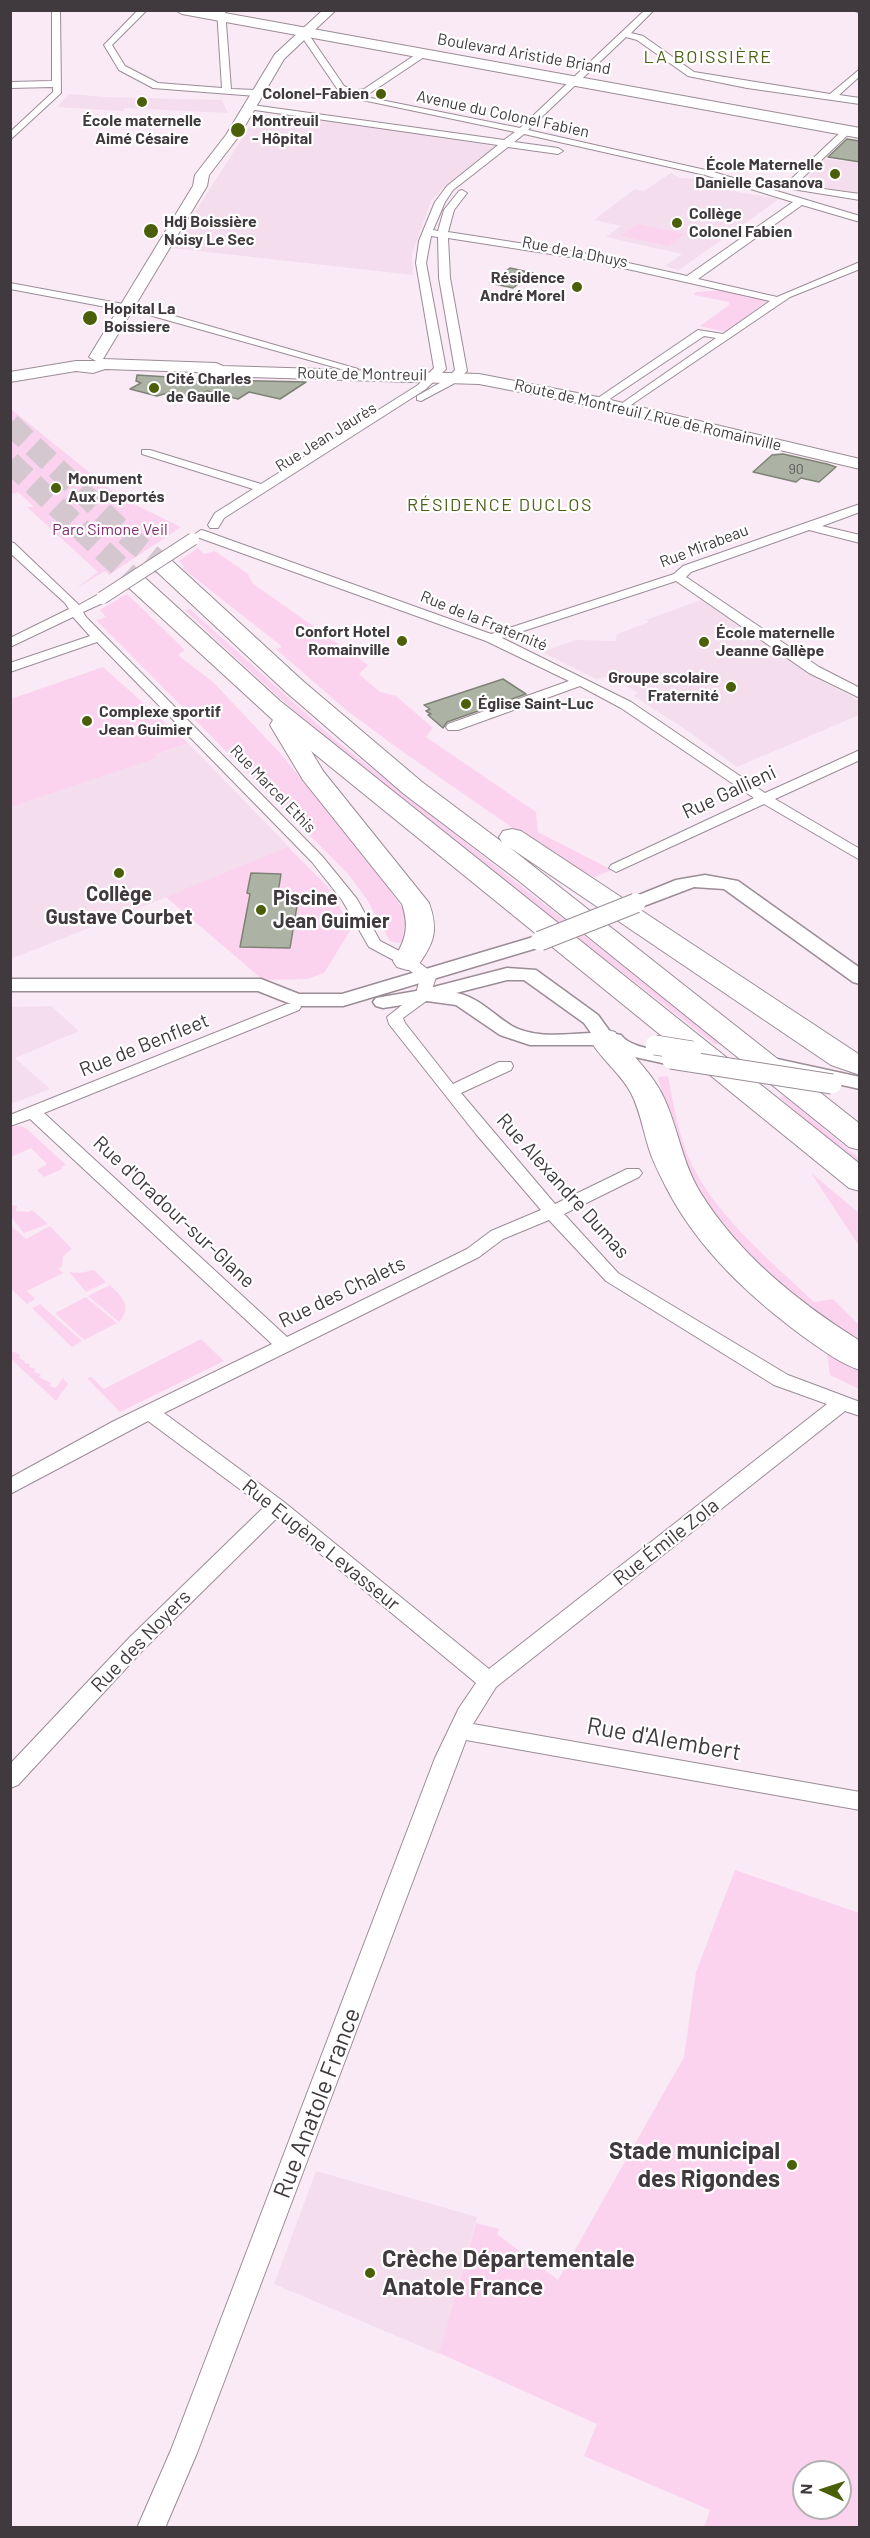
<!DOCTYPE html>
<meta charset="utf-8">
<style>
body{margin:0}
#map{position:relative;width:870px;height:2538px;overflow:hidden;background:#faeaf5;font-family:Barlow,sans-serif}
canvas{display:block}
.frame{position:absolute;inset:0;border:12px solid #403a3e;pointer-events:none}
.north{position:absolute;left:792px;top:2460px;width:60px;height:60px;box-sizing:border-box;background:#fff;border:2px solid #b3b0b2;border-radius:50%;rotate:273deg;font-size:16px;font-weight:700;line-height:24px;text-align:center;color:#403a3e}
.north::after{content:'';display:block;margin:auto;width:21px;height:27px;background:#4a5f08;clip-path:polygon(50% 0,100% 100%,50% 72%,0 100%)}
</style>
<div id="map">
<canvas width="870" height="2538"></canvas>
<div class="frame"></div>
<div class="north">N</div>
</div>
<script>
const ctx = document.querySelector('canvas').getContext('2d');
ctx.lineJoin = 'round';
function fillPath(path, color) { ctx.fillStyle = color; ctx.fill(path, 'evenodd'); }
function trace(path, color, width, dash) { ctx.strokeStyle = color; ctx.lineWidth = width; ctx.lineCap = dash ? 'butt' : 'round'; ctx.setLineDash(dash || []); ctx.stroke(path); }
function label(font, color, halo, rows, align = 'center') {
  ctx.font = font + ' Barlow,sans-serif'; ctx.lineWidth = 4.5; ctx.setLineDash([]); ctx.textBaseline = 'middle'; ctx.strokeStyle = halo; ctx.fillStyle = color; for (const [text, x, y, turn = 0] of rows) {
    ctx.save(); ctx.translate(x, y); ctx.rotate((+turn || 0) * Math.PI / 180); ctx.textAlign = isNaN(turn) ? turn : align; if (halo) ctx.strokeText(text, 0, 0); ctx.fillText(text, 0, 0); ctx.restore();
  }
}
fillPath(new Path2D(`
 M69,94L105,97L222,100L228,113L125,108L123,111L57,107Z
 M280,113L495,146L443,188L431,201L412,254L413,275L172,248L250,126H270Z
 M824,159L859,163V193L802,184Z
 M671,173L681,178L699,179L701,182L732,191L779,199L679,270L665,266L682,254L606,237L621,226L594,220L635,189L644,191Z
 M701,600L757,633L778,653L822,681L859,701V715L737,767L691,733L634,696L638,693L611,676L596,679L542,652L575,640L615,641L617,634L649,622L646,620Z
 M188,743L290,848L11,959V807L156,758L154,756Z
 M51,1006L79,1031L15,1058L50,1089L11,1104V1007Z
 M316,2171L477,2217L439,2354L274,2284Z`), '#f4dded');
fillPath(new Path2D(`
 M638,224L685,234L668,246L621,236Z
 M724,290L766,300L767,301L725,332L700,326L729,305V302L694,295L696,292Z
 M11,409L121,498L181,527L109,575L105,571L75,589L98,572L27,507H34L18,492L13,494L11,492Z
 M198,548L204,554L215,551L248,574L252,583L368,665L359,674L380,692L396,696L433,728L426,737L536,812L538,832L612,870L594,877L550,854L396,747L345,709L276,649L282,647L279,644L182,568L185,567L179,561Z
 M127,594L185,650L178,655L214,683L280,753L381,877L405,912L403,941L398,943L390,941L366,898L348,874L96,620L106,617L100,610Z
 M190,609L334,739L723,1045L714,1044C586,942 453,847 329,741C280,699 232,655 185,610Z
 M103,667L188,743L155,755L157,758L11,807V699Z
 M288,847L327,886L352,928L324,973L307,979L263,980L166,897Z
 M618,1075L629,1079C647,1110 652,1148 668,1180C710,1260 786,1316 859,1365V1389L830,1375L826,1346C757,1304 693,1240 658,1166C652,1154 646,1141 642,1128C636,1108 634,1090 618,1075Z
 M668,1076C674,1106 679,1138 692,1165C718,1218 772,1262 814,1302L833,1299L859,1325V1343L814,1314L756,1263L708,1206L677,1150L658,1077Z
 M784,1096L859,1158V1164L779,1097Z
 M19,1126L26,1128L66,1165L61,1167L62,1169L44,1177L37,1170L46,1165V1163L31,1148L11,1157V1127Z
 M811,1173L859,1213V1246Z
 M11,1205L17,1206L16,1211L29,1212L32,1210L48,1224L24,1233L11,1217Z
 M10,1225L26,1239L50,1226L72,1249L63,1256L62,1267L58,1268L63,1273L27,1291L35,1299L27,1304L11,1289Z
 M94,1270L106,1282L86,1292L69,1272L80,1273Z
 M110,1285C122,1297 133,1307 119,1322L88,1296Z
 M86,1297L117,1323L84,1340L55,1313Z
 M40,1304L82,1341L72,1347L32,1308Z
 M201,1339L224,1361L120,1412L87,1378L91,1377L104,1389Z
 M10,1350L20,1355L19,1358L25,1361L24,1363L30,1364L29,1367L36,1369L34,1372L41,1374L39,1377L51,1383L50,1386L56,1388L63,1378L68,1384L56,1401L11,1359Z
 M735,1870L859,1913V2527H704L710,2510L584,2456L597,2424L439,2353L476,2223L499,2229L497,2234L558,2280L684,2057L696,1972ZM804,2472H840V2508H804Z`), '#fbd3ef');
const building = new Path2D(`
 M847,139L860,141V162L828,157Z
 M510,268L533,273L513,288L490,283Z
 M137,375L216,380L306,382L280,399L249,392L238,399L207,391L196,398L171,392L157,396L130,389L141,383L136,381Z
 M783,454L827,464L836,467L819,482L801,478L796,482L753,472L772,455Z
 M503,679L526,694L447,722L443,728L428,715L431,714L426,711L430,709L424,705Z
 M251,873L281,874L277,899L298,900L290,948L240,947L250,894L247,893Z`);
fillPath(building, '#adb3a4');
trace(building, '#7e8375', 1.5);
trace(new Path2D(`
 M10,424L133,541L163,565
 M10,462L136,582`), '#d5c7d0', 22, [22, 10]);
const minor = new Path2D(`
 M52,10H60L61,93L10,140V132L53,92V87L10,88V82L52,81Z
 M138,10H147L112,45L125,66L158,83L222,88L217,10H225L231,89L256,90L260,93L256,96L153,88L119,70L104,45Z
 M645,10H654L631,33L643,36L694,72L830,94L860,69V76L839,95L860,98V104L747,88L688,76L637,40L626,37L528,130L710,171L860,216V222L802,205L698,279L777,297L860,262V269L790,297L622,411L616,408L618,406L716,338L704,336L602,404L598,405L592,402L698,330L723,334L770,301L583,259L448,238L450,278L467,371L453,384L421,401L417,400V396L445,380L455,370L439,278L438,237L431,236L426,263L446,369L426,389L224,518L218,528H210L208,525L215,513L253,489L142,454V450H150L261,484L418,385L434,368L416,263L419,241L435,202L447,186L498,145L248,109L244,106L245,104L504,140L515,132L348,97L338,90L300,34L301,32H307L344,86L355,91L364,89L418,53H424V57L370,93L362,95L366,97L520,128ZM524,134L705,175L793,202L687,276L583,253L448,232L454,210L467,193L462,190L459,191L444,210L438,231L433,230L445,202L453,190L508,147L558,154L563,151L558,148L514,142Z
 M853,10H860V13Z
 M844,129L852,131L795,185L860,194V200L786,188V184Z
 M10,283L150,309L358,369L352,372L348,371L149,315L10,289Z
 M860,504V512L822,526L860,535V543L809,530L691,572L686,577L819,667L860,688V698L809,673L676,581L502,638L631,702L765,793L860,750V760L775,799L860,849V860L764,804L616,872L609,868L611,865L754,798L621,708L580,686L458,730H448L446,727L448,724L569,681L486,641L197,537L195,534L201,530L205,531L491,634L674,574L683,566Z
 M10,542L14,543L79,605L97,595H107L108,598L107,601L83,612L86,617L322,856L357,899L380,941L413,958L434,974L436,977L429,999L403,1018L405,1023L453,1084L499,1062H511L513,1066L511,1070L461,1093L555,1204L627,1169H639L642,1173L639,1177L564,1214L618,1273L788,1375L860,1402V1416L845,1411L496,1687L473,1724L860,1792V1810L466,1740L197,2453L165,2528H137L171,2450L435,1758L459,1708L476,1683L277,1518L143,1650L18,1785L10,1788V1764L129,1638L264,1507L148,1421L10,1494V1478L112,1422L272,1344L30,1119L10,1126V1115L287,1004H299L301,1007L299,1010L44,1113L287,1337L467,1249L491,1231L541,1210L476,1134L389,1024L387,1017L416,994L420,978L401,964L369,947L342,900L312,862L97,642L10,672V663L90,636L73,617L10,647V638L69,609L65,603L10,553ZM549,1220L606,1281L774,1385L827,1404L489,1669L284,1502L164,1413L479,1257L503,1239Z`);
const tertiary = new Path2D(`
 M705,875L738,881L860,968V984L853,982L724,889L694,887L636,909L629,907L627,903L629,899L676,880Z
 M540,935L547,937L550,941L547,945L343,1006H296L258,991H10V979H261L299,994H342Z
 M507,968L536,970L598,1015L611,1033L621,1035C631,1049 662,1050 678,1055L681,1059L678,1063L671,1065L635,1057L604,1045H530L500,1035L456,1005L427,1001L383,1008L376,1006L373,1002L376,998L422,990ZM507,980H524L584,1023L591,1033C565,1034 536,1039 512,1026C494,1015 477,996 456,993Z
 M777,1059L860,1077V1089L770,1069L767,1065L770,1061Z`);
const secondary = new Path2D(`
 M323,10H336L284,59L239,136L209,175L207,186L103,359L216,363L223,366L479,374L598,397L860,459V469L598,407L479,384L217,376L196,372L105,369L93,373L76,371L10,382V372L76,361H96L89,357L193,186L195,175L226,135L275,54Z`);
const primary = new Path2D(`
 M175,10H208L860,128V138L182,14Z`);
const motorway = new Path2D(`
 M163,558L171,560L304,682L422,782L502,842L499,837L503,831L512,829L521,831L860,1055V1075L831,1065L509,847L860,1124V1150L849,1147L519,881L404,794L286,692L155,570L151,565L155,560Z
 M136,575L144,577L280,701L860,1164V1191L849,1188L311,751L323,771L429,903C439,931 434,943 417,967L407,970L397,967L393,961C405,941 410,928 402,904L303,780L270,725L273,720L128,587L124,582L128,577Z
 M604,1029L615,1032C630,1054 652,1072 664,1098C678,1128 682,1162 700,1192C739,1255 798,1302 860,1341V1370C841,1364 824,1351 808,1340C752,1299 698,1250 666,1187C660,1175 653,1162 649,1149C643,1130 640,1110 631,1093C620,1072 600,1059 589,1038L593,1032Z`);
trace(minor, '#9b8c96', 2);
trace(tertiary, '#9b8c96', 3);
trace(secondary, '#9b8c96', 2);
trace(primary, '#9b8c96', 2);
trace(motorway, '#9b8c96', 2);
fillPath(minor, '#fff');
fillPath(tertiary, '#fff');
fillPath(secondary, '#fff');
fillPath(primary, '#fff');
fillPath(motorway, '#fff');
const minorBridge = new Path2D(`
 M102,598L193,539`);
const tertiaryBridge = new Path2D(`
 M540,941L636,903
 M655,1045L692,1051
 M671,1059L832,1084`);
trace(minorBridge, '#9b8c96', 14, []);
trace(tertiaryBridge, '#9b8c96', 21, []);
trace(minorBridge, '#fff', 12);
trace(tertiaryBridge, '#fff', 19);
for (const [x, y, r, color] of [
 [381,94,6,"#4a5f08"],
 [142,102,6,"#4a5f08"],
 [238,130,8,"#4a5f08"],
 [835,174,6,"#4a5f08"],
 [677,223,6,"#4a5f08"],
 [151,231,8,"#4a5f08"],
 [577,287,6,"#4a5f08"],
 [90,318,8,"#4a5f08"],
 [154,388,6,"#4a5f08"],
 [56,488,6,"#4a5f08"],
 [402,641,6,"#4a5f08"],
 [704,642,6,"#4a5f08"],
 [731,687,6,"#4a5f08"],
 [466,704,6,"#4a5f08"],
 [87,721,6,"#4a5f08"],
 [119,873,6,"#4a5f08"],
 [261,910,6,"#4a5f08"],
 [792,2165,6,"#4a5f08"],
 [370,2273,6,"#4a5f08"]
]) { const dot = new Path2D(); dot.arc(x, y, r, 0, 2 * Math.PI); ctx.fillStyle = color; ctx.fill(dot); trace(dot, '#fff', 2); }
label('14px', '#5b5858', null, [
 ["90",796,469]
]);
label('16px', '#403a3e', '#fff', [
 ["Boulevard Aristide Briand",524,54,10],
 ["Avenue du Colonel Fabien",503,114,12],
 ["Rue de la Dhuys",575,252,11],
 ["Route de Montreuil",362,374,1],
 ["Route de Montreuil / Rue de Romainville",648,415,13],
 ["Rue Jean Jaurès",326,437,-32],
 ["Rue Mirabeau",704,546,-21],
 ["Rue de la Fraternité",484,621,22],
 ["Rue Marcel Ethis",273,789,46]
]);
label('bold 16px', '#403a3e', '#fff', [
 ["Colonel-Fabien",369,94,"right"],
 ["École maternelle",142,121,"center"],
 ["Aimé Césaire",142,139,"center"],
 ["Montreuil",252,121],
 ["- Hôpital",252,139],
 ["École Maternelle",823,165,"right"],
 ["Danielle Casanova",823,183,"right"],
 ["Collège",689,214],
 ["Colonel Fabien",689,232],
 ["Hdj Boissière",164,222],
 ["Noisy Le Sec",164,240],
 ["Résidence",565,278,"right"],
 ["André Morel",565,296,"right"],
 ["Hopital La",104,309],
 ["Boissiere",104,327],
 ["Cité Charles",166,379],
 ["de Gaulle",166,397],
 ["Monument",68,479],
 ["Aux Deportés",68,497],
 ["Confort Hotel",390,632,"right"],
 ["Romainville",390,650,"right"],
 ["École maternelle",716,633],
 ["Jeanne Gallèpe",716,651],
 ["Groupe scolaire",719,678,"right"],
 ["Fraternité",719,696,"right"],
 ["Église Saint-Luc",478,704],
 ["Complexe sportif",99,712],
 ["Jean Guimier",99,730]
], 'left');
label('16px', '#852a72', '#fff', [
 ["Parc Simone Veil",110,530]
]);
ctx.letterSpacing = '1.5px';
label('18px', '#4c6017', '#fff', [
 ["LA BOISSIÈRE",708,57]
]);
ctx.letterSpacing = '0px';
ctx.letterSpacing = '1.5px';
label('18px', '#4c6017', '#fff', [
 ["RÉSIDENCE DUCLOS",500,505]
]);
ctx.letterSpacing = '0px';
label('20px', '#403a3e', '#fff', [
 ["Rue Gallieni",729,792,-25],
 ["Rue de Benfleet",144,1045,-22],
 ["Rue Alexandre Dumas",563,1186,48],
 ["Rue d'Oradour-sur-Glane",174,1212,43],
 ["Rue des Chalets",342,1292,-26],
 ["Rue Émile Zola",666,1542,-38],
 ["Rue Eugène Levasseur",321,1545,39],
 ["Rue des Noyers",141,1641,-46]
]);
label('bold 20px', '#403a3e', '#fff', [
 ["Collège",119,894],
 ["Gustave Courbet",119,917],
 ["Piscine",273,898,"left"],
 ["Jean Guimier",273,921,"left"]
]);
label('24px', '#403a3e', '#fff', [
 ["Rue d'Alembert",664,1739,10],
 ["Rue Anatole France",317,2103,-69]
]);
label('bold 24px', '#403a3e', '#fff', [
 ["Stade municipal",780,2151],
 ["des Rigondes",780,2179],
 ["Crèche Départementale",382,2259,"left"],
 ["Anatole France",382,2287,"left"]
], 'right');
</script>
